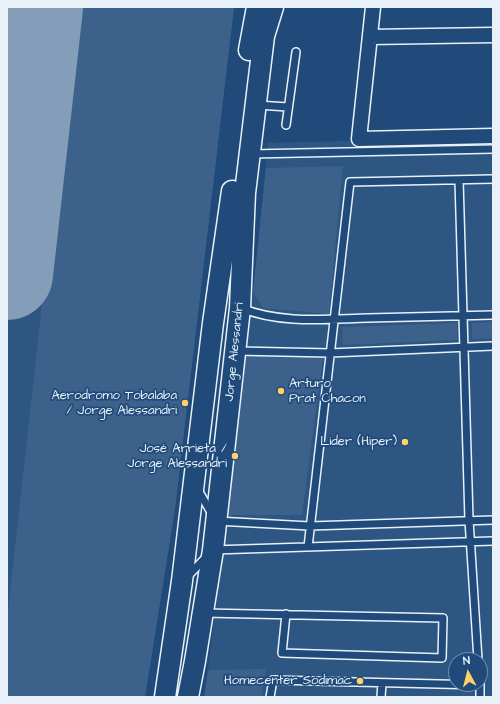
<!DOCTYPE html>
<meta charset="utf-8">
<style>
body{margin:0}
#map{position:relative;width:500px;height:704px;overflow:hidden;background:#1f4a7a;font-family:"Architects Daughter",sans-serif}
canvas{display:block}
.frame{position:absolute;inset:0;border:8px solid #e8f1f8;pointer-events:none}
.north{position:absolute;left:448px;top:652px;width:40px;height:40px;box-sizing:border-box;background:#1f4a7a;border:1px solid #6f8dac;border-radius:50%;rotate:353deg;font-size:11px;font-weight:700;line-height:16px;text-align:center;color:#e8f1f8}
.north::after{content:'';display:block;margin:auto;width:14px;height:18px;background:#ffd166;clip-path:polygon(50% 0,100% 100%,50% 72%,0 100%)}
</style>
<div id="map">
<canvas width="500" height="704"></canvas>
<div class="frame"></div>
<div class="north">N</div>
</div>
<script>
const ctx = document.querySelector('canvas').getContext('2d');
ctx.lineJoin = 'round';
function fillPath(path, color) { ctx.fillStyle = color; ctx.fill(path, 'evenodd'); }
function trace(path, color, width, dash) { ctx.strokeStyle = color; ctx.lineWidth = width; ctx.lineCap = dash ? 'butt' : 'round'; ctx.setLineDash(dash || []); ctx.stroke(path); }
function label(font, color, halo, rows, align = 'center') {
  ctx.font = font + ' "Architects Daughter",sans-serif'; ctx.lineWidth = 3.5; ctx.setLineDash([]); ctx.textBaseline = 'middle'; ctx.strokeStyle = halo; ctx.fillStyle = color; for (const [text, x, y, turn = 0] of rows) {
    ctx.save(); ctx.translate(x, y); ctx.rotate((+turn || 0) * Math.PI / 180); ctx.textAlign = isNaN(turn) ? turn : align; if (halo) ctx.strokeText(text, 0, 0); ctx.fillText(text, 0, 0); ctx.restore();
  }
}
fillPath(new Path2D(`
 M7,7H234L175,509L145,697H7Z
 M493,137V697H204L208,670L253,292L268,143ZM456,660H480V684H456Z`), '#2e5683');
fillPath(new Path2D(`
 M7,7H13L7,60Z
 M75,7H234L175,509L145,697H7V619Z
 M343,166L329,314L263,308L253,292L266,168Z
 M493,322V338L472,339V323Z
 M457,323V340L343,345L342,327Z
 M245,354L323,357L302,515H225Z
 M266,669L261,697H204L208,670Z`), '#3c628c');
trace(new Path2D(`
 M7,274L37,7`), '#849eb9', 92);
const lane = new Path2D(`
 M257,105L288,107
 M286,125L296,52
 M251,154L493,149
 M459,180L469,520L478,660
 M241,308C280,324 326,319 368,318C409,317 451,316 493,315
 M237,351L330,353L493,346
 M198,490L216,521L310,526L493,520
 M308,547L350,182L493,179
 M187,577L213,550L493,541
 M204,613L443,618L442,658L282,653L286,614
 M480,684V697
 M270,697L273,680L480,685
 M381,697L382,683`);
const street = new Path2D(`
 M373,7L359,139L493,136
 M370,37L493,35`);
const secondary = new Path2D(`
 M249,50L257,7
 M165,697L182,581L213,323L232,191
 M188,697L195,661L213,550L240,308L245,193L264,36L273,7`);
trace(lane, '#e8f1f8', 10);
trace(street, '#e8f1f8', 17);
trace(secondary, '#e8f1f8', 23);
trace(lane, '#1f4a7a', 7);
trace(street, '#1f4a7a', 14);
trace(secondary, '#1f4a7a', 20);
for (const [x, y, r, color] of [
 [281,391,4,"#ffd166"],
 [185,403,4,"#ffd166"],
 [405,442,4,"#ffd166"],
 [235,456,4,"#ffd166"],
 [360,681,4,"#ffd166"]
]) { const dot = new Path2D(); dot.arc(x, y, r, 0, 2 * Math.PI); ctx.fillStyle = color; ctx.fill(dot); trace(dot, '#1f4a7a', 1.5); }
label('13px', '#e8f1f8', '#1f4a7a', [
 ["Jorge Alessandri",235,352,-84]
]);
label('13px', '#e8f1f8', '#1f4a7a', [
 ["Arturo",289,384,"left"],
 ["Prat Chacon",289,399,"left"],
 ["Aerodromo Tobalaba",177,396],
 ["/ Jorge Alessandri",177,411],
 ["Lider (Hiper)",397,442],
 ["José Arrieta /",227,449],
 ["Jorge Alessandri",227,464],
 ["Homecenter Sodimac",352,681]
], 'right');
</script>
